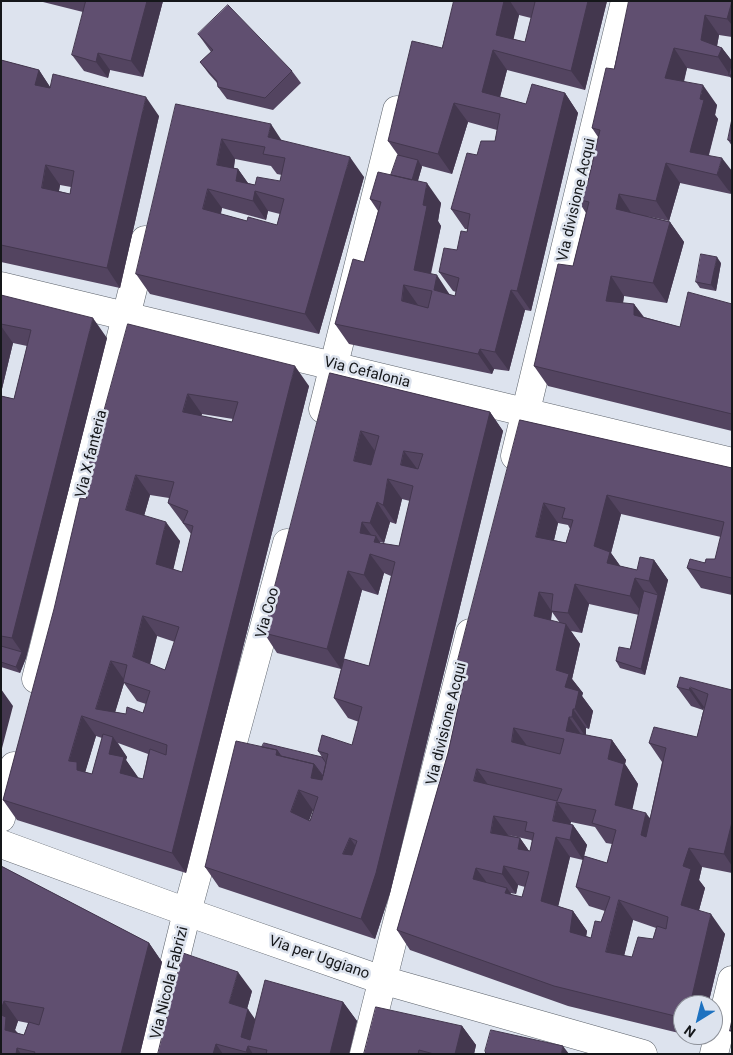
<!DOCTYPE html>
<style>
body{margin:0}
#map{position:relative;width:733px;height:1055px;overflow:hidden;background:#dde3ee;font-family:Roboto,sans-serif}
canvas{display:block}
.frame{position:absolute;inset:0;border:2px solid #15171a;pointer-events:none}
.north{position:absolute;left:673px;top:995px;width:50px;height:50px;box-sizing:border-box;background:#dde3ee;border:1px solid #8d9199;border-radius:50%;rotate:216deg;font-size:14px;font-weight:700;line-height:20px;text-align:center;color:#15171a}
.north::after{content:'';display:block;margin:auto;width:18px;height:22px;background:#1e72c0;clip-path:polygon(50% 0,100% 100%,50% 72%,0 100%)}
</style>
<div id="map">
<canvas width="733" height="1055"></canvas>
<div class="frame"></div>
<div class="north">N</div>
</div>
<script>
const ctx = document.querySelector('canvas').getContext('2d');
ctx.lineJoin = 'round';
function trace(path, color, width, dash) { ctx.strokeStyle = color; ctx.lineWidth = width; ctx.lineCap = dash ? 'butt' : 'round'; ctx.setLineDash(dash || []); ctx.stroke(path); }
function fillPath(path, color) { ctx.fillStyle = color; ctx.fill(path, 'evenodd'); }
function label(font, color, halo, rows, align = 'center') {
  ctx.font = font + ' Roboto,sans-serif'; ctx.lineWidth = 5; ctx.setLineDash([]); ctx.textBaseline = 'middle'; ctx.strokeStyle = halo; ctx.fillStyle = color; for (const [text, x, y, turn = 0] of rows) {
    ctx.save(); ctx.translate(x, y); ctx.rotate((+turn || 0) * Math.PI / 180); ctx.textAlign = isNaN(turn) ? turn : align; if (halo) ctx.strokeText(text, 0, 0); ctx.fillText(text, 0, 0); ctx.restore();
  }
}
const minor = new Path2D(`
 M1,286L732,462
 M323,409L397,110
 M515,456L625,1
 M36,679L145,240
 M1,818L14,766
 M1,844L187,912L382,980L643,1054
 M152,1054L187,912L287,543
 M364,1054L470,633
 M714,1054L732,980`);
trace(minor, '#5c626b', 29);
trace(minor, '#fff', 28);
fillPath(new Path2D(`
 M39,1H163L143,77L110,70L108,78L84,71L72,55L83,12Z
 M454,1H607L585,90L507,70L500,97L526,104L565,93L578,113L531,311L525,310L509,371L494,369L492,374L349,344L335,324L364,262L378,211L370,199L391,175L398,155L388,141L442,48ZM519,15L531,18L525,42L513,39ZM468,122L497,130L495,141L477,155L451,209L465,229H467V232L457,250L439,272L453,291L456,292L455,296L450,295L431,274L441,226L438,221L441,203L418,181L422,166L452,174Z
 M629,1H732V37L719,35L717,46L722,48L732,61V79L730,77L687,68L684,82L717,105L715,115L718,119L709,155L731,194L680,183L669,221L646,216L670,222L684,242L667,303L624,296L623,303L634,304L644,317L680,327L732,304V431L548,386L534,366L573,266L586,213L577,199L587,186L598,137L592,128L614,69Z
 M198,34L292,71L301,83L273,110L227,99L218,87V84L209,74L200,62L211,52Z
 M1,60L39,70L50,87L159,116L120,288L1,262ZM60,185L71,187L70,194L59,191Z
 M176,104L281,140L364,177L319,334L150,294L136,274ZM235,159L271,166L277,174L282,175L280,181L255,185L248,183L238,169L234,168ZM222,208L266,220L268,211L280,214L277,225L247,221L221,214Z
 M732,119V146L728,140Z
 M721,263L716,291L700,288L696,282Z
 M1,295L107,338L26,658L20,673L1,667V396L14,399L27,346L13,343L1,393Z
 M128,324L309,386L186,873L17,820L3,800L94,469L90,463ZM202,414L233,419L232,422L201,416ZM150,495L169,498L168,503L191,534L182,572L173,569L180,541L144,516ZM157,636L175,642L165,670L150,664ZM124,683L137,701L146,704L143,713L126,714L115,712ZM96,736L102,738L92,774L85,772ZM118,743L148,754L143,779L138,778L126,760L127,757Z
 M330,373L490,412L503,431L390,893L375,939L219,887L205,867L262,747L322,757L318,751L352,745L359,722L348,718L334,698L341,669L277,653L264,633L275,611L278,597L274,590ZM402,499L410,501L399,546L380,543V542L384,543L390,522L396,524ZM384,573L391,576L369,666L344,659L362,590L378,595ZM313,810H314L310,821L309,820Z
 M520,420L732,468V595L701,588L687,568L715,559L721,537L621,514L611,553L620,566L637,570L654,560L668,580L645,675L620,668L616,661L630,649L639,615L589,604L582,633L571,631L580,644L572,679L583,693L582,696L593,711L589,729L586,728V735L612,740L626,760L625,764L638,784L632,809L650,818L662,762L649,743L697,737L704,707L703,710L691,706L677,687L732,690V873L702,867L699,880L705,888L699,910L725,934L708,1005H683V1034L568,1006L410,950L397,930L448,753L465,676L457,664ZM558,523L568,525L570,529L566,543L554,540ZM552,612L560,623L551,621ZM571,822L595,827L606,843L612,844L607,863L584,856L587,845L573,825L570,824ZM508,835L531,840L532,841L530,851H529L520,838ZM570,857L583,860L576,887L589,906L605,911L601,922L591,938L586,936L587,931L573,911L558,906ZM518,885L525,887L522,897L511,895L510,893L516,894ZM633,920L656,928L653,939L632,957L624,956Z
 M1,866L149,943L162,962L140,1054H1ZM18,1021L28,1023L24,1035L18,1033L15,1030Z
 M252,991L247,1009L255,1020L343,1002L357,1021L349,1054H158Z
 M462,1026L476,1045L474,1054H364Z
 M685,1035H701L700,1039Z`), '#534460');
fillPath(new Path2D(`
 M147,1H163L143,77L131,61Z
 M504,1H510L519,15L510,55L496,35Z
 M588,1H607L585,90L571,71Z
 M732,1V25L727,19Z
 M705,15L719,35L715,57L701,40Z
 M674,48L687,68L679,98L665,78Z
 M722,48L732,61L730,75L718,57Z
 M493,50L507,70L496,112L482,92Z
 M98,53L110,70L108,78L96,62Z
 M39,70L52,90L35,85Z
 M703,85L717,105L715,115L718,119L704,172L690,152Z
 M565,93L578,113L531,311L517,291Z
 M146,97L159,116L120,288L107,268Z
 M454,103L468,122L452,174L438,154Z
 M271,124L284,144L268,137Z
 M222,139L235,159L231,185L217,165Z
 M350,157L364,177L319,334L305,314Z
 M722,158L732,171V191L731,194L717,175Z
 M418,160L422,167L413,196L408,190Z
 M666,163L680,183L669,221L656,201Z
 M46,165L60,185L56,207L42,188Z
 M238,169L252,189L250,201L236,181Z
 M427,183L441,203L438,221L441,226L427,289L414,270L423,205Z
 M208,189L222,208L217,229L203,209Z
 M255,191L268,211L266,220L253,201Z
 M619,194L632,214L616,209Z
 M670,222L684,242L667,303L653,283Z
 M717,257L721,263L716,291L711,285Z
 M437,275L450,295L434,290Z
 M611,276L624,296L620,321L606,301Z
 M404,285L418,305L402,301Z
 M511,290L525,310L509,371L495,352Z
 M634,304L648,324L634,315Z
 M93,318L107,338L26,658L12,638Z
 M1,326L13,343L1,393Z
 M480,349L494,369L492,374L478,354Z
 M295,366L309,386L186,873L172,853Z
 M188,394L202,414L196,432L183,412Z
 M490,412L503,431L390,893L375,939L361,919Z
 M361,431L375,451L368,481L354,461Z
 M404,451L418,470L401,465Z
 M136,475L150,495L140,530L126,510Z
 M388,479L402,499L396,524L383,505Z
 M607,495L621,514L611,553L624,571L621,583L594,546Z
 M377,502L390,522L384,543L370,523Z
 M544,503L558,523L550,557L536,537Z
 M166,522L180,541L170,584L156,564Z
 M362,522L375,540L376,536L389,556L360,533Z
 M370,554L384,573L378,595L364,575Z
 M654,560L668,580L645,675L641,669L658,595L649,581Z
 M348,571L362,590L341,669L327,649Z
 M635,578L648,597L644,616L630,596Z
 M575,584L589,604L582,633L568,613Z
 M539,592L552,612L548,636L534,616Z
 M143,616L157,636L147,676L133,657Z
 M566,624L580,644L572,679L583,693L582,696L593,711L589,729L575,709L556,670Z
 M22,652L26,658L20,673L16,667Z
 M111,661L125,681L123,682L124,683L111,726L96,709Z
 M690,687L704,707L703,710L689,690Z
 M1,689L13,706L1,752Z
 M573,709L586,728V737L572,717Z
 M82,716L96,736L85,773L90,790L69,761Z
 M569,717L583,737L566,731Z
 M514,728L528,747L512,742Z
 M113,737L127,757L126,760L138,777L134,793L120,773L109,754Z
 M612,740L626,760L625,764L638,784L629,825L615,805L608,759Z
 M277,750L291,770L276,755Z
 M314,764L328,784L311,778Z
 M477,769L491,789L474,781Z
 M299,790L313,810L305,832L291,812Z
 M557,802L571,822L567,840L553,821Z
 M646,813L660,832L655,855L641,835Z
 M494,816L508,835L505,853L491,833Z
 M732,822V866L724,854Z
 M573,825L587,845L583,860L570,840Z
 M556,837L570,857L555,920L541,901Z
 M350,838L364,858L343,854Z
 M520,838L534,858L518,849Z
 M689,848L702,867L699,880L705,888L695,925L681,905L683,866Z
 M504,866L518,885L516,894L502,874Z
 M476,868L490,887L473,879Z
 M507,888L521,908L505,893Z
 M619,900L633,920L620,972L606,952Z
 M573,911L587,931L584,952L570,932Z
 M711,914L725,934L708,1005H690Z
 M149,943L162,962L140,1054H121Z
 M238,972L252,991L243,1023L229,1003Z
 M4,1001L18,1021L15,1030L20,1037L17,1048L21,1054H16L5,1030L1,1017V1010Z
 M343,1002L357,1021L349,1054H330Z
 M248,1009L262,1029L248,1046L253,1054H247L241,1037Z
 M462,1026L476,1045L474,1054H455Z
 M216,1044L223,1054H213Z
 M563,1046L569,1054H561Z`), '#43374e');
const building = new Path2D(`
 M86,1H147L131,61L98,53L96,62L72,55Z
 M454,1H504L496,35L525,42L535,2L532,1H588L571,71L493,50L482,92L526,104L532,84L565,93L517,291L511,290L495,352L480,349L478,354L335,324L353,259L364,262L381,202L370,199L378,172L427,183L423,205L427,206L414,270L437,275L434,290L455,296L459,278L439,272L444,248L457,250L461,231L467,232L470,214L451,209L467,153L477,155L481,141H495L500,114L454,103L438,154L388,141L412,41L442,48ZM404,285L432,291L428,308L402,301Z
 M629,1H732L727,19L705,15L701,40L722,48L718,57L674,48L665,78L703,85L700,99L704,100L690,152L722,158L717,175L666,163L656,201L619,194L616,209L670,222L653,283L611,276L606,301L634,304V315L680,327L688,292L732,304V414L534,366L558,264L573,266L589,202L577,199L579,184L587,186L600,130L592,128L606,68L614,69Z
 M228,5L292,71L265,98L218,87L217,81L200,62L213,50L198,34Z
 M1,60L39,70L35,85L50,88L53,74L146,97L107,268L1,245ZM46,165L74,171L70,194L42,188Z
 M732,61V75H729Z
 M176,104L271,124L268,137L350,157L305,314L136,274ZM222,139L265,147L263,154L285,158L280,181L257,177L255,185L236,181L238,169L217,165ZM208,189L253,201L255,191L284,199L277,225L248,217L247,221L203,209Z
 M732,119V141L728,140Z
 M398,155L418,160L412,180L391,175Z
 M701,254L717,257L711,285L696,282Z
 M1,295L93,318L12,638L1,636V396L14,399L31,330L1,324Z
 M128,324L295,366L172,853L3,800L54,609L80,498L86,499L95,464L90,463ZM188,394L238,402L232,422L183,412ZM136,475L174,482L168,503L188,511L183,523L193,526L182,572L156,564L166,522L126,510ZM143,616L179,627L165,670L133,657ZM111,661L127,665L123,682L150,691L143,713L127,707L126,714L96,709ZM82,716L167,745L166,755L150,749L143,779L120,773L124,757L109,754L113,737L103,734L92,774L77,770V762L69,761Z
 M330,373L490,412L376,873L361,919L205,867L236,741L277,750L276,755L314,764L311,778L322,780L328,754L318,751L322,735L352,745L362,707L334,698L344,659L369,666L395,562L370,554L364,575L348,571L327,649L264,633L269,613L275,611L279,595L274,590ZM361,431L379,436L371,465L354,461ZM404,451L423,454L418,469L401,465ZM388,479L413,486L399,546L374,542L376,536L360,533L362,522L370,523L377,502L383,505ZM299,790L318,797L310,821L291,812ZM350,838L357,841L352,855L343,854Z
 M520,420L732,468V578L687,568L690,559L705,563L706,559H715L724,522L607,495L594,546L610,552L607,563L637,570L640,557L654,560L649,581L635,578L630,596L575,584L568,613L551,611L553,594L539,592L534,616L566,624L556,670L569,674L565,687L579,691L575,709H573L572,717H569L566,731L612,740L608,759L624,764L615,805L646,813L641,835L646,837L666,748L649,743L654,727L697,737L708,694L690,687L689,690L677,687L680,677L732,690V822L724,854L689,848L683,866L691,869L681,905L711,914L690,1005H683V1018L554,986L397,930L448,753L467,667L457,664ZM544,503L565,508L562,518L573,520L566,543L536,537ZM514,728L564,739L560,754L512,742ZM477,769L562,789L557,801L474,781ZM557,802L596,810L592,823L616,830L607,863L584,856L576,887L610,897L601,922L595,921L591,938L570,932L573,911L541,901L556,837L570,840L573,825L553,821ZM494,816L527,822L525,831L534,833L530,851L518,849L520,838L491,833ZM504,866L529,872L522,897L505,893L507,888L473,879L476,868L502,874ZM619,900L668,917L666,929L657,926L653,939L638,937L632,957L606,952Z
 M644,591L658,595L641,669L616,661L619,647L630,649Z
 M1,646L22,652L16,667L1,662Z
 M264,743L322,757L326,763L323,776L314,764L281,756L277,750L262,747Z
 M1,866L149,943L121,1054H34L35,1052L17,1048L16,1054H1V1015L6,1017L5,1030L24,1035L29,1022L39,1025L44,1008L4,1001L1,1010Z
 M183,953L238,972L229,1003L248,1009L241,1037L250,1040L265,980L343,1002L330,1054H266L267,1050L248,1046L246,1052L216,1044L213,1054H158Z
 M376,1007L462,1026L455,1054H434L419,1050L418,1054H364Z
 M732,1020V1031H730Z
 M491,1030L563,1046L561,1054H486L485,1051Z`);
fillPath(building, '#604f70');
trace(building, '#43374e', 1);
label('15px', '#15171a', '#dde3ee', [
 ["Via divisione Acqui",577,200,-77],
 ["Via Cefalonia",367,373,14],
 ["Via X fanteria",92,454,-76],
 ["Via Coo",268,613,-75],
 ["Via divisione Acqui",447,724,-76],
 ["Via per Uggiano",319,958,19],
 ["Via Nicola Fabrizi",170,983,-76]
]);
</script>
